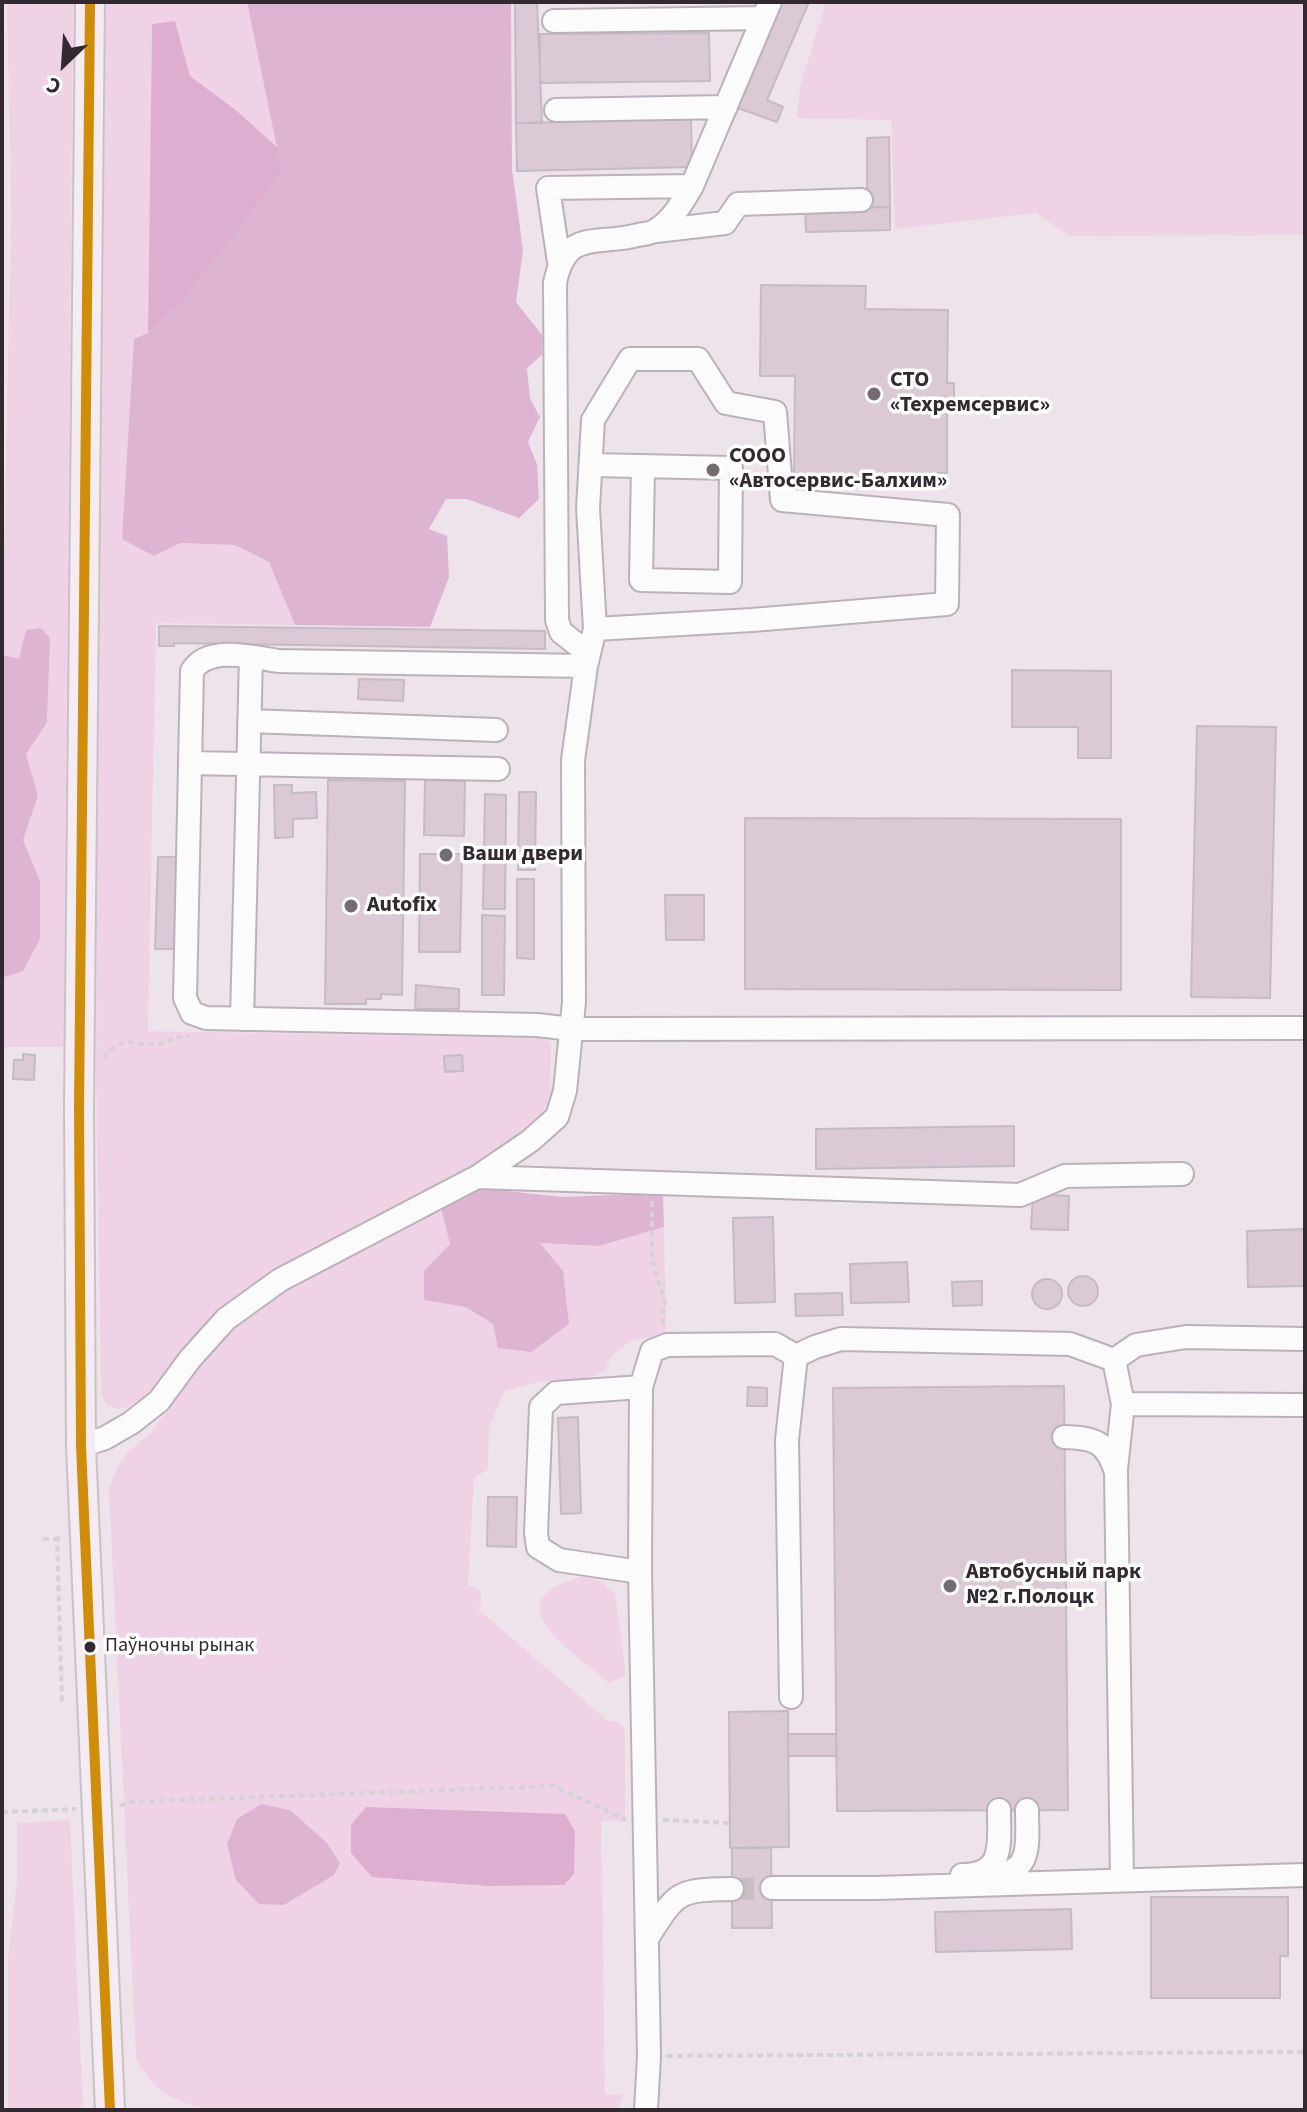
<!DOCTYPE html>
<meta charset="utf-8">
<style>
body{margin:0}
#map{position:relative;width:1307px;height:2112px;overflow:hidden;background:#eee2eb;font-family:"Source Sans 3",sans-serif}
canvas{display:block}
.frame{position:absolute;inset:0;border:4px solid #332a31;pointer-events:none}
.north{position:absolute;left:24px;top:24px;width:80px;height:80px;-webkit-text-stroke:6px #fff;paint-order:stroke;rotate:205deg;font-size:22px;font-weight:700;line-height:32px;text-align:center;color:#332a31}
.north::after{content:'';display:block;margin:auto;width:28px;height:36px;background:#332a31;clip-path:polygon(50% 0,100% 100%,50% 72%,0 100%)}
</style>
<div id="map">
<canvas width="1307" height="2112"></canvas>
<div class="frame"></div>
<div class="north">С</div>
</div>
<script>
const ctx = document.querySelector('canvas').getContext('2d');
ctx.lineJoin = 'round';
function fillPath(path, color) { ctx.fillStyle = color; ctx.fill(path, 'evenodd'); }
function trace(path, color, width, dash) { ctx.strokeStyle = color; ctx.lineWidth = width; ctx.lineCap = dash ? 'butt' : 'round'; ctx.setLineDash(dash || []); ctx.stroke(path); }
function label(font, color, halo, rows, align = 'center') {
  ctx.font = font + ' "Source Sans 3",sans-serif'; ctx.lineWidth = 7; ctx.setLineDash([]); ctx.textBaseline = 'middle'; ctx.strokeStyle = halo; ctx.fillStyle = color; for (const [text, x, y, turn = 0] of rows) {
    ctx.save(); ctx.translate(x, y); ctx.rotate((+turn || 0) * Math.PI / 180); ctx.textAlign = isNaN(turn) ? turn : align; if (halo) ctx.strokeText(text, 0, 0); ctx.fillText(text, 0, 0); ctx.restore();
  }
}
fillPath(new Path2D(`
 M7,2H73L64,1047H2V978L23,971L40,881L23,840L38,796L25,754L47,724L50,638L19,660L2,655L11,214Z
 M106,2H247L278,148L237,111L190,76L175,21L152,25L148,333L134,339L154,556L180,543L235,545L269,562L295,625L156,623L148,1031L544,1038L551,1043L550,1087L559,1086L551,1110L532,1127L469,1167L276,1271L219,1311L180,1352L150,1393L127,1407L117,1409L107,1405L101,1394L96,1076L98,622Z
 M826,2H1305V235L1069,236L1036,213L895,229L891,120L797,118L800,86Z
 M441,1208L450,1244L424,1271V1300L466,1306L493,1324L540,1243L599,1246L664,1227L666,1335L631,1340L611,1357L605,1371L585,1380L543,1381L504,1391L489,1428L488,1470L474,1477L468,1585L481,1590V1604L478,1609L608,1721L618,1722L625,1730V1821H601L605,2094L623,2095L618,2110H208C169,2099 157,2094 136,2059L109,1489L115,1471L128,1452L151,1433L200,1366L233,1327L285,1290Z
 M587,1576L602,1582L615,1594L626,1675L609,1683C571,1650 487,1598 587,1576Z
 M70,1820L83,2110H8V1958L17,1881V1823Z`), '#f0d2e7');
fillPath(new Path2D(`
 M247,2H511L512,169L523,250L516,302L542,335V355L527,368L530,399L540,417L528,442L537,464L539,499L519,518L467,499H446L429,529L447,536L449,577L430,627L295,625L269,562L235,545L180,543L154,556L122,539L134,339L148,333L282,172Z
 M41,628L50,638L47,723L26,754L38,796L23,840L40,881V939L23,971L2,978V655L19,659L26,630Z
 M479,1188L562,1197L663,1193L664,1227L599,1246L540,1243L563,1271L569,1324L531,1352L498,1348L493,1324L466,1307L424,1300V1271L450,1244L441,1208Z
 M261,1804L290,1810L327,1843L340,1863L334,1875L284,1905L259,1904L236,1880L227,1844L237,1819Z`), '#ddb5d2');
fillPath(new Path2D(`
 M175,21L190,76L237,111L278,148L282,172L182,301L148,333L152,24Z
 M366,1807L565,1814L575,1831L574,1874L564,1885L489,1886L372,1877L351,1853V1825Z`), '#deaed1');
const building = new Path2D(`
 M515,2H537L542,123H516Z
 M780,2H809L767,100L783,107L777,122L735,107Z
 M709,33L710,81L540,83V34Z
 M691,119L692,167L517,171L516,123Z
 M889,137L890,207H867V138Z
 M890,207V230L806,232L805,209Z
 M761,285L866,286L865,309L948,310L947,383H954V406H947V473H910V481L794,480L795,376H760Z
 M159,626L545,631V649L174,643V646H159Z
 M1012,670L1111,671V758H1078V727H1012Z
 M359,679L404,680L403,701L358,699Z
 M1197,726L1276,727L1270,998L1191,997Z
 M328,780L405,781L402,995L381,994V999H366V1004H325Z
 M425,780L465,781L464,836L424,835Z
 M274,785H292V793L316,792L317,818L293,819V837L275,838Z
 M519,792H536L535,870H518Z
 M485,794L506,795L505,909H483Z
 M745,818L1121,819V990L745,989Z
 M420,854H462L460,952H419Z
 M158,857H181L178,949H155Z
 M517,879H534V959L517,958Z
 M665,895H704V940H666Z
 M482,915L505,916L504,995H482Z
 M416,985L459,989V1009H415Z
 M23,1054L35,1055L34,1080L13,1079L14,1060H23Z
 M462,1055L463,1071L445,1072L444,1056Z
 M1014,1126V1166L816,1169V1129Z
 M1033,1194L1069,1196L1068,1230L1031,1229Z
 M773,1217L775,1302L735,1303L733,1218Z
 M1305,1229V1286L1248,1287L1247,1231Z
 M907,1262L909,1302L851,1303L850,1264Z
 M1068 1291a15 15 0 1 1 30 0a15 15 0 1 1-30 0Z
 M1032 1294a15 15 0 1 1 30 0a15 15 0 1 1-30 0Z
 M982,1281V1305L953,1306L952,1282Z
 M842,1293L843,1315L796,1316L795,1294Z
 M1064,1386L1068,1810L837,1811L833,1388Z
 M748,1387L767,1388V1406H747Z
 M578,1417L581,1513L561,1514L558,1418Z
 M488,1497H517L516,1547L487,1546Z
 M788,1711L789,1847L730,1848L729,1712Z
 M788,1734H836V1756H788Z
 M732,1848H771L772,1928H732Z
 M1151,1897H1288V1956H1280V1998H1151Z
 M1071,1909L1072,1949L936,1952L935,1912Z`);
fillPath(building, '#dbc9d6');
trace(building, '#c5bbc2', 2);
trace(new Path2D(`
 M732,1889L772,1888`), '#c9bdc6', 22, [22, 11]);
const minor = new Path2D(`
 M554,21L763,18
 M556,110L726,107
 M656,231L725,223L738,204L861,200
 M559,262L548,188L692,186
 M592,465C639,466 685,467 731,468L730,582L641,580L643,466
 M595,629L752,620L947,604L948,515L782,500L775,412L726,403L698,359H630L593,420L588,508L595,629L586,666L278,661C252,657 208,645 192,671L185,998L192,1013L206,1018L537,1025L572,1029L1305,1028
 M249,721L496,730
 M190,763L498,769
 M242,1019L251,657
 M477,1177L1020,1195L1065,1176L1182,1174
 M1114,1360L1123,1404L1116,1469
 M1123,1404L1305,1405
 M1064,1437C1095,1438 1106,1441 1116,1472L1122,1880
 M81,1446L105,1438L131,1423L159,1401L190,1359L226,1319L280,1280L477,1177L530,1141L557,1117L565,1091L574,1002L573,760L586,666L584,650L561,632L557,620L555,283C566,228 597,246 638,235C644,234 652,233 656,230C672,221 683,201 692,186L770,2
 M640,1572L559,1560L538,1547L536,1533L541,1407L556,1393L641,1387
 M791,1697L787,1440L796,1356
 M962,1875C1005,1875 999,1844 999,1810
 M990,1875C1034,1875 1027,1843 1027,1810
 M772,1888H876L1305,1875
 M648,1937C677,1891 678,1890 732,1889
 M646,2110L649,2056L640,1572L641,1387L652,1351L667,1345L775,1344L796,1356L815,1347L841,1339L1070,1344L1114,1360L1136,1345L1186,1337L1305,1339`);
const major = new Path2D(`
 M90,2L79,1106L81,1446L110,2110`);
trace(minor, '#bbb2b9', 26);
trace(major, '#c8c2c7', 32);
trace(new Path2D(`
 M104,1058C120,1033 133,1046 157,1044C170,1043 172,1036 189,1036
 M652,1201V1260L665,1303L662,1317L664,1326
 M60,1537L57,1539L62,1704
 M43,1539H57
 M120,1806L128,1802L554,1786L626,1820
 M2,1812L76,1809
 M663,1820L730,1823
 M667,2056L1305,2052`), '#d5d2d5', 4, [6, 4]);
trace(minor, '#fcfbfc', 22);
trace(major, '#f5ebf2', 28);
trace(new Path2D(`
 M90,2L79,1106L81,1446L110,2110`), '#d08d0a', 10);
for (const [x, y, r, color] of [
 [874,394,8,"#746a72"],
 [713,470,8,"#746a72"],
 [446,855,8,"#746a72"],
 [351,906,8,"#746a72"],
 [950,1586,8,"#746a72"],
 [90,1647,7,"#332a31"]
]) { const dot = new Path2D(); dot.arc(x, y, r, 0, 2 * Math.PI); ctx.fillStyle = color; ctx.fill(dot); trace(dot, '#fff', 3); }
label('20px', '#332a31', '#fff', [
 ["Паўночны рынак",105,1647]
], 'left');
label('bold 22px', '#332a31', '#fff', [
 ["СТО",890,381],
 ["«Техремсервис»",890,406],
 ["СООО",729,457],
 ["«Автосервис-Балхим»",729,482],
 ["Ваши двери",462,855],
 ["Autofix",367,906],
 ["Автобусный парк",966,1573],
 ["№2 г.Полоцк",966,1598]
], 'left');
</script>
